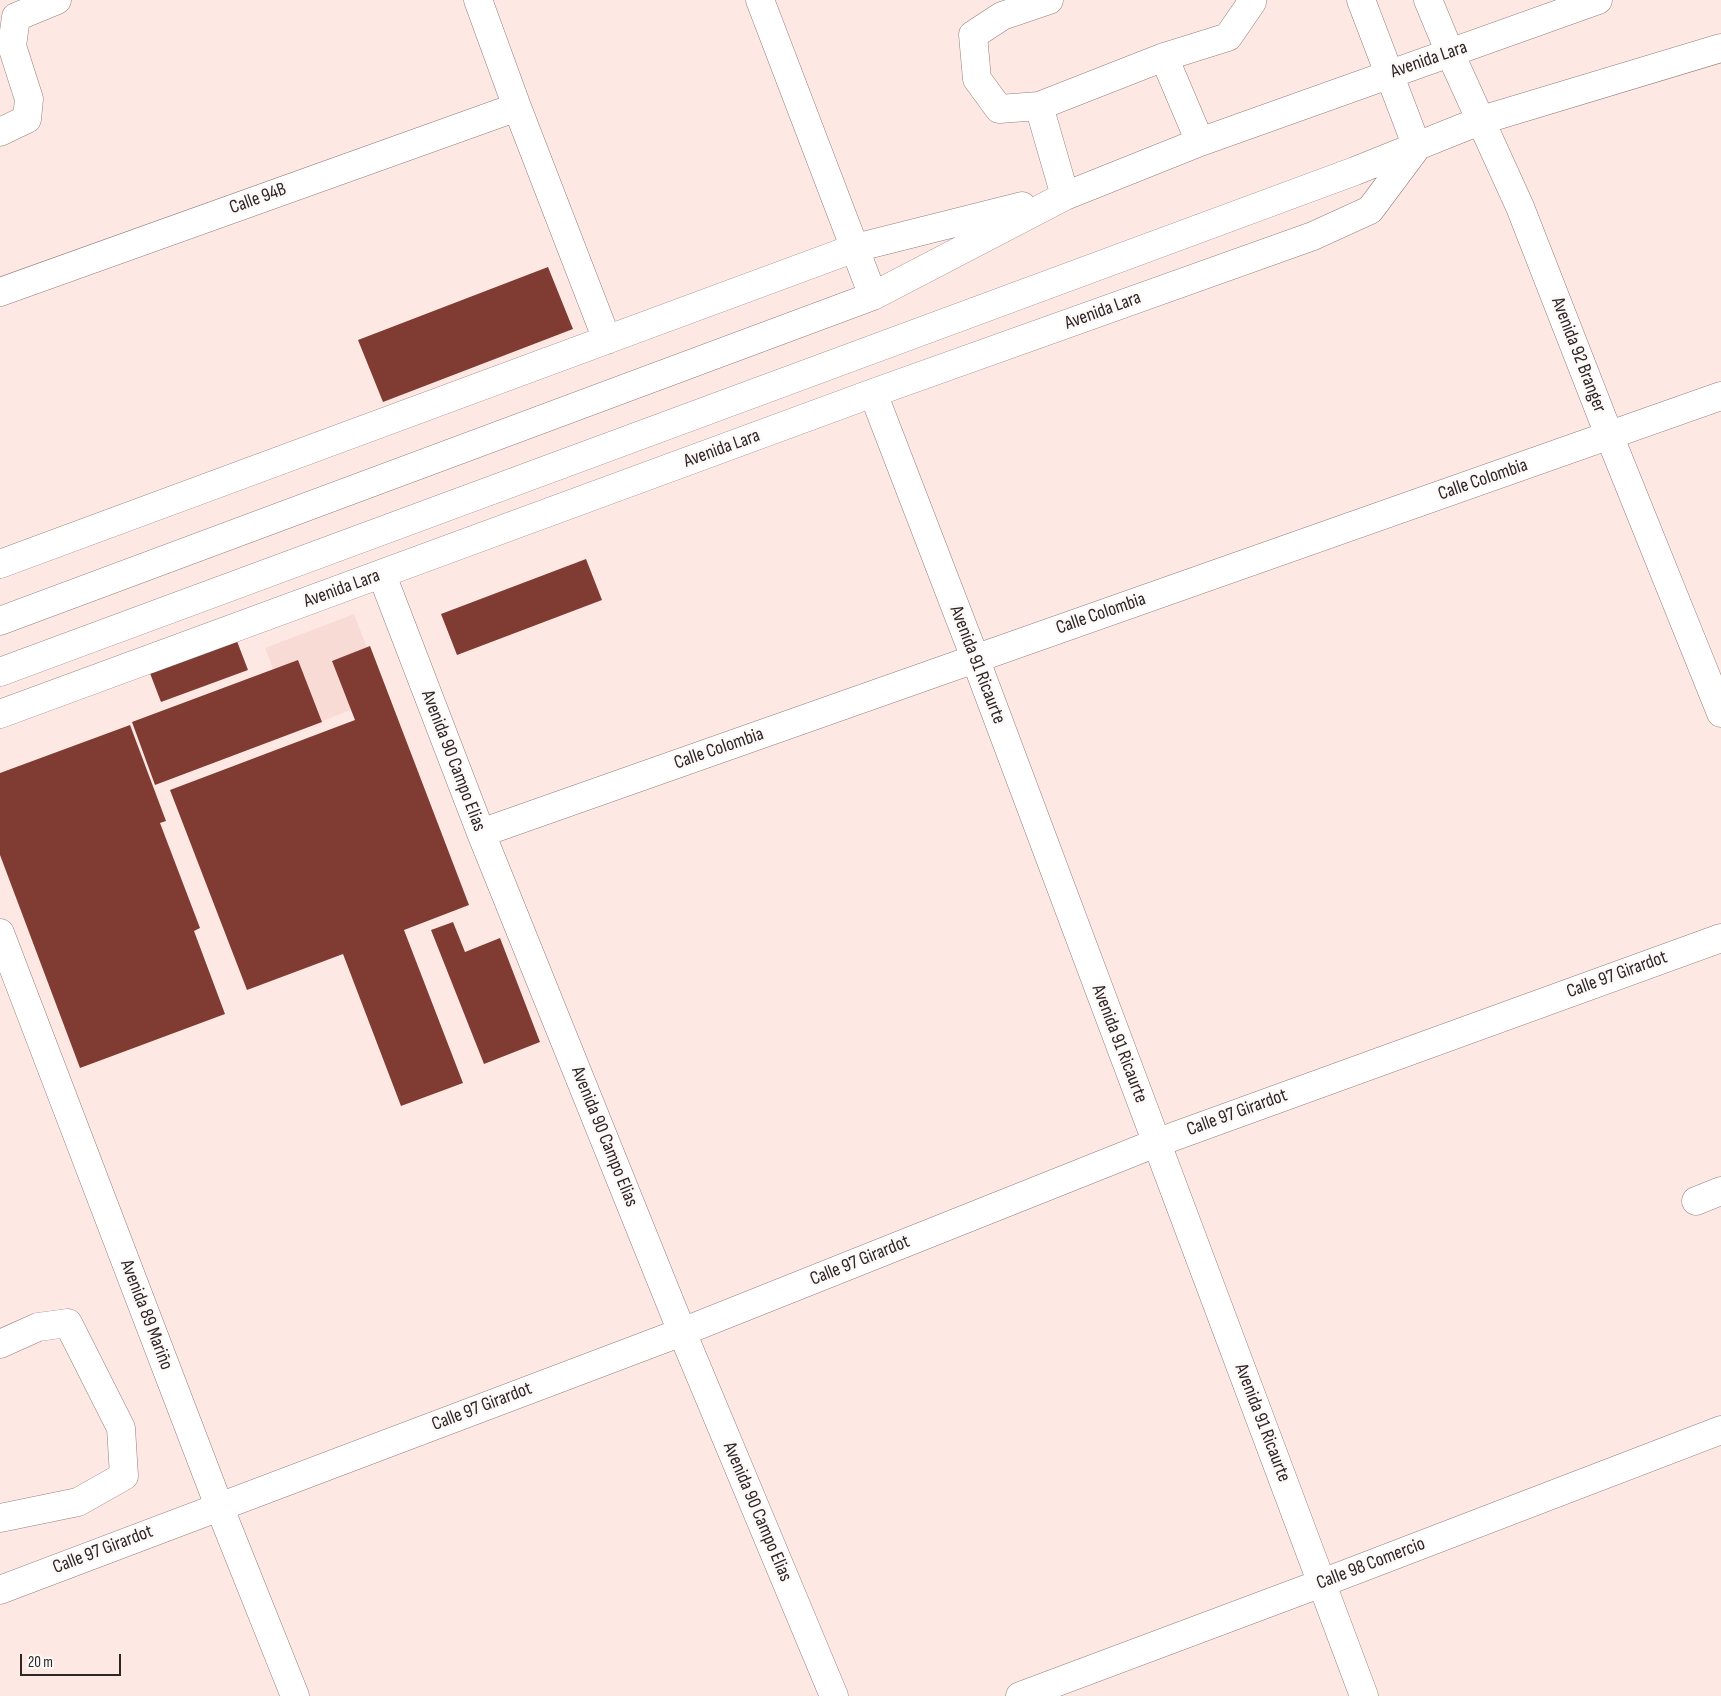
<!DOCTYPE html>
<meta charset="utf-8">
<style>
body{margin:0}
#map{position:relative;width:1721px;height:1696px;overflow:hidden;background:#fee8e4;font-family:"Sofia Sans Condensed",sans-serif}
canvas{display:block}
.scale{position:absolute;left:20px;top:1654px;width:101px;height:22px;box-sizing:border-box;border:2px solid #2e2625;border-top:0;padding-left:6px;font-size:15px;line-height:18px;white-space:nowrap;color:#2e2625;-webkit-text-stroke:4px #fef9f9;paint-order:stroke}
</style>
<div id="map">
<canvas width="1721" height="1696"></canvas>
<div class="scale">20 m</div>
</div>
<script>
const ctx = document.querySelector('canvas').getContext('2d');
ctx.lineJoin = 'round';
function fillPath(path, color) { ctx.fillStyle = color; ctx.fill(path, 'evenodd'); }
function trace(path, color, width, dash) { ctx.strokeStyle = color; ctx.lineWidth = width; ctx.lineCap = dash ? 'butt' : 'round'; ctx.setLineDash(dash || []); ctx.stroke(path); }
function label(font, color, halo, rows, align = 'center') {
  ctx.font = font + ' "Sofia Sans Condensed",sans-serif'; ctx.lineWidth = 5; ctx.setLineDash([]); ctx.textBaseline = 'middle'; ctx.strokeStyle = halo; ctx.fillStyle = color; for (const [text, x, y, turn = 0] of rows) {
    ctx.save(); ctx.translate(x, y); ctx.rotate((+turn || 0) * Math.PI / 180); ctx.textAlign = isNaN(turn) ? turn : align; if (halo) ctx.strokeText(text, 0, 0); ctx.fillText(text, 0, 0); ctx.restore();
  }
}
fillPath(new Path2D(`
 M354,614L386,696L297,731L265,648Z`), '#f9dbd6');
fillPath(new Path2D(`
 M548,267L573,329L383,402L358,340Z
 M586,559L602,600L457,655L441,614Z
 M235,636L248,670L161,702L148,668Z
 M370,646L469,905L404,930L463,1083L401,1106L343,954L247,990L170,790L355,720L332,661Z
 M298,660L322,722L155,785L132,722Z
 M130,725L166,821L160,823L200,928L194,931L225,1014L80,1068L0,855V773Z
 M453,922L465,952L500,938L540,1042L484,1064L431,930Z`), '#803c32');
const minor = new Path2D(`
 M478,0L517,107L607,340
 M760,0L873,296
 M1049,0L1002,16L973,35L977,79L999,109L1039,106L1164,57L1228,37L1252,2L1251,0
 M1361,0L1417,147
 M1428,0L1450,53L1520,207L1609,435L1721,713
 M1164,57L1200,142
 M1039,106L1065,196
 M0,132L27,119L29,99L12,46L16,17L57,0
 M0,292L517,107
 M873,393L975,658L1364,1696
 M0,564L855,248L1022,206
 M382,575L481,833L682,1332L834,1696
 M0,621L873,296L1065,196L1200,142L1598,0
 M0,672L1355,171L1482,120L1721,48
 M0,714L873,393L1313,236L1370,210L1417,147
 M481,833L1721,396
 M0,933L219,1506L295,1696
 M1696,1201L1721,1191
 M0,1344L38,1327L68,1323L121,1428L124,1476L78,1502L0,1518
 M0,1590L682,1332L1156,1143L1721,938
 M1020,1696L1322,1583L1721,1430`);
trace(minor, '#937f7c', 29);
trace(minor, '#fff', 28);
label('19px', '#2e2625', '#fef9f9', [
 ["Avenida Lara",1429,60,-19],
 ["Calle 94B",258,199,-20],
 ["Avenida Lara",1103,311,-20],
 ["Avenida 92 Branger",1578,355,69],
 ["Avenida Lara",722,449,-20],
 ["Calle Colombia",1483,480,-19],
 ["Avenida Lara",342,589,-20],
 ["Calle Colombia",1101,614,-19],
 ["Avenida 91 Ricaurte",977,665,69],
 ["Calle Colombia",719,749,-19],
 ["Avenida 90 Campo Elias",453,761,69],
 ["Calle 97 Girardot",1617,975,-20],
 ["Avenida 91 Ricaurte",1119,1044,69],
 ["Calle 97 Girardot",1237,1113,-20],
 ["Avenida 90 Campo Elias",604,1137,68],
 ["Calle 97 Girardot",860,1261,-22],
 ["Avenida 89 Mariño",146,1315,69],
 ["Calle 97 Girardot",482,1407,-21],
 ["Avenida 91 Ricaurte",1262,1423,69],
 ["Avenida 90 Campo Elias",757,1512,67],
 ["Calle 97 Girardot",103,1550,-21],
 ["Calle 98 Comercio",1371,1564,-21]
]);
</script>
